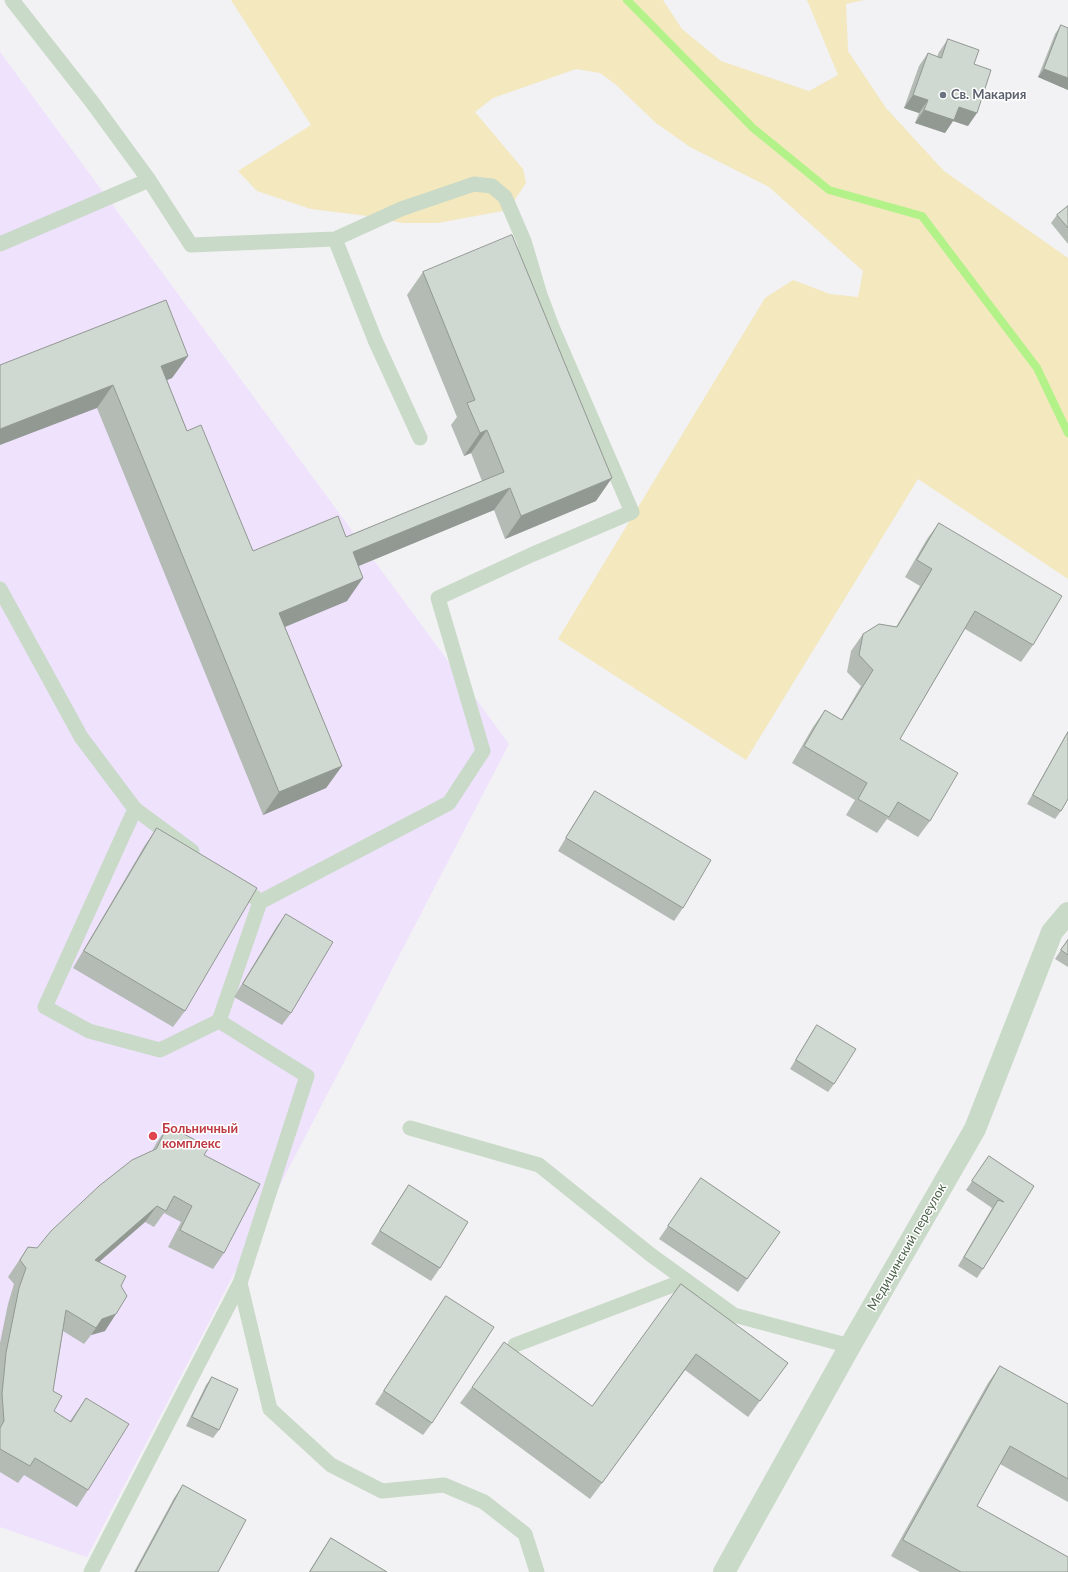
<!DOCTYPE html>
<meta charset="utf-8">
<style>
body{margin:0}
canvas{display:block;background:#f2f1f4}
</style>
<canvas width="1068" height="1572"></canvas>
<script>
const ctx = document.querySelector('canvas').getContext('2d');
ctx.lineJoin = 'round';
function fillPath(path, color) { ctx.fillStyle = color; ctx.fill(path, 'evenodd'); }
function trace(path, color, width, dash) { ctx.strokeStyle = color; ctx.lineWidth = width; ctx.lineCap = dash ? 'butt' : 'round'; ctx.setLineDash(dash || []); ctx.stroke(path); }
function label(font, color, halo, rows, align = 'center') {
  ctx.font = font + ' Lato,sans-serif'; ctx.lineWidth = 3; ctx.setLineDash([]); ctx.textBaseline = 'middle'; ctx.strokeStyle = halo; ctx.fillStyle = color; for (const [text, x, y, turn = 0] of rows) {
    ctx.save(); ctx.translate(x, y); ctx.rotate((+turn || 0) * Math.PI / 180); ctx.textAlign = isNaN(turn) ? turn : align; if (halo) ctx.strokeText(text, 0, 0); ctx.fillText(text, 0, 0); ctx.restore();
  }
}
fillPath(new Path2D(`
 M0,52L509,744L87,1557L0,1527Z`), '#efe2fd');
fillPath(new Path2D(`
 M231,0H663L682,29L721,61L809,91L838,75L807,0H864L846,4L848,51L886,108L944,171L1068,258V579L918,479L746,760L558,639L765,298L793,280L830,294L858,297L863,271L769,187L690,147L656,123L615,84L600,73L576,69L493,98L475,112L523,169L526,183L508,210L438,223H402L368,216L311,209L257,191L238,171L311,125Z`), '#f3e8be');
trace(new Path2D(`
 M627,0L753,128L829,190L922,216L1037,368L1068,433`), '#b2f289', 8);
trace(new Path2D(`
 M12,0L92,102L149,180L191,245L335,239L401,209L474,184L492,186L505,197L524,241L540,295L552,327L632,512L531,555L438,598L483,751L449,803L260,902
 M335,239L375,340L420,438
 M0,244L149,180
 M0,589L81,737L135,809
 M219,1021L260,902L253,896
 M410,1128L539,1165L651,1255L734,1315L850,1346
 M240,1283L270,1409L331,1465L382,1491L444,1485L484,1502L525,1534L537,1572
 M515,1345L686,1280
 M91,1572L240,1283L307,1076L219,1021L160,1050L89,1031L45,1007L135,809L192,851`), '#cadac8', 15);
trace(new Path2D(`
 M724,1572L850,1346L975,1129L1052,932L1068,913`), '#cadac8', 22);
fillPath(new Path2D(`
 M1061,25L1068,90L1038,77L1055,34Z
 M948,39L974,64L968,126L953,121L945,133L915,123L919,113L904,108L919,66L928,53L937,57L939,52Z
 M1068,206V244L1051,223L1057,215Z
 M423,272L596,501L505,539L494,510L358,566L347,601L285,627L342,766L326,788L263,815L97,408L0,365L188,356L172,378L167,380L187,431L253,551L346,537L482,481L471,453L464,456L451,425L457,417L407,295Z
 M939,523L1033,645L1021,662L965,629L900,739L930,821L918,837L887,819L877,833L846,815L855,800L792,763L813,727L825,710L841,720L861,686L847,672L851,651L863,634L896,627L920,586L905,577L927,539Z
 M1068,732V799L1061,811L1055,819L1027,804L1064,738Z
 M595,791L683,908L674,921L558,851L586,804Z
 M157,828L185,1011L173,1027L73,968L145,845Z
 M286,914L291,1013L282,1025L234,997L277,926Z
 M1068,939V967L1055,959Z
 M817,1025L834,1084L828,1092L790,1069L811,1034Z
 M168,1126L204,1155L224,1253L213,1269L168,1247L181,1222L164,1213L154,1227L145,1222L99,1262L121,1286L105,1331L91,1335L84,1344L63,1331L53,1391L54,1411L70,1421L86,1398L88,1490L77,1507L24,1475L18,1483L0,1472V1343L8,1304L14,1284L8,1277L28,1247L37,1248L152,1151L157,1142Z
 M989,1156L1034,1186L983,1269L977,1278L958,1266L992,1208L966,1190Z
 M701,1178L780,1232L738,1292L659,1239Z
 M409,1185L440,1268L431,1281L371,1244L400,1198Z
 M681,1284L788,1363L748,1417L685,1370L590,1499L460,1403L472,1387L592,1406Z
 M446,1296L432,1423L423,1435L375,1404L437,1309Z
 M1000,1366L1068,1404V1502L1000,1464L977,1506L1068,1572H920L891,1556L988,1383Z
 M212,1377L219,1430L213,1438L186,1426L206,1385Z
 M183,1485L218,1572H134L174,1498Z
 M331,1538L387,1572H309L322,1551Z`), '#b3bbb4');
fillPath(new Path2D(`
 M1044,69L1068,78V90L1038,77Z
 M913,95L928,100L919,113L904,108Z
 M959,107L977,113L968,126L953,121L945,133L915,123L924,110Z
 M188,356L172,378L145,389L161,366Z
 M113,385L97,408L0,445V429Z
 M487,430L471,453L464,456L480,433Z
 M612,478L596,501L505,539L521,516Z
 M510,488L494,510L337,575L353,552Z
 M363,578L347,601L263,636L279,613Z
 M342,766L326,788L263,815L279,792Z
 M157,1206L145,1222L83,1276L95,1260Z
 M116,1314L105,1331L91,1335L102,1319Z
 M696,1354L685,1370L590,1499L602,1483Z`), '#929892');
const building = new Path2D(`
 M1061,25L1068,28V78L1044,69Z
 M948,39L979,50L974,64L991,70L977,113L959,107L954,120L924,110L928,100L913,95L928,53L941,58Z
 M1068,206V228L1057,215Z
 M512,235L612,478L521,516L510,488L353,552L363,578L279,613L342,766L279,792L113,385L0,429V365L166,300L188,356L161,366L187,431L201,425L253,551L338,516L346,537L504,472L487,430L480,433L467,403L475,400L423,272Z
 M939,523L1062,596L1033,645L975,611L900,739L958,773L930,821L898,802L889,817L858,799L867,783L804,746L825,710L842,720L873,670L859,655L863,634L879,624L897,627L932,569L917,560Z
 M1068,732V799L1061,811L1033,795Z
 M595,791L711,860L683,908L566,838Z
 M157,828L257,888L185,1011L84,951Z
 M286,914L333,942L291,1013L243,984Z
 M1068,940V955L1061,950Z
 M817,1025L856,1049L834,1084L796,1060Z
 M168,1126L209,1147L204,1155L260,1184L224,1253L180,1230L192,1206L174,1196L166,1211L157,1206L95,1260L126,1276L121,1286L127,1296L116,1314L102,1319L96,1328L66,1310L53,1391L62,1396L54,1411L71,1422L86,1398L129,1424L88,1490L35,1458L30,1466L0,1449V1428L4,1421L2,1394L6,1353L19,1288L26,1268L20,1260L28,1247L37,1248L51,1231L99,1186L132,1160L156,1149Z
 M989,1156L1034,1186L983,1269L964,1257L998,1200L1004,1202L972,1181Z
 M701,1178L780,1232L747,1279L668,1226Z
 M409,1185L468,1222L440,1268L380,1231Z
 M681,1284L788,1363L760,1401L696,1354L602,1483L472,1387L504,1342L592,1406Z
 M446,1296L494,1327L432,1423L384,1391Z
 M1000,1366L1068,1404V1479L1010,1446L977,1506L1068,1557V1572H961L903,1540Z
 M212,1377L238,1389L219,1430L192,1417Z
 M183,1485L246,1520L218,1572H136Z
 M331,1538L387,1572H310Z`);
fillPath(building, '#d0d9d1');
trace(building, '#929892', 1);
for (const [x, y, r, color] of [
 [943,95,4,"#6b7280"],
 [153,1136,5,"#e0444e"]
]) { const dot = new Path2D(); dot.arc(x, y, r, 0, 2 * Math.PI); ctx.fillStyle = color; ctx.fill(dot); trace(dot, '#fff', 1.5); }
label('bold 13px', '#5b616d', '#fff', [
 ["Св. Макария",951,95]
], 'left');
label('bold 13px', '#be3a42', '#fff', [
 ["Больничный",162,1129],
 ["комплекс",162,1144]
], 'left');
label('13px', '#4b6148', '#fff', [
 ["Медицинский переулок",907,1247,-60]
]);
</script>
